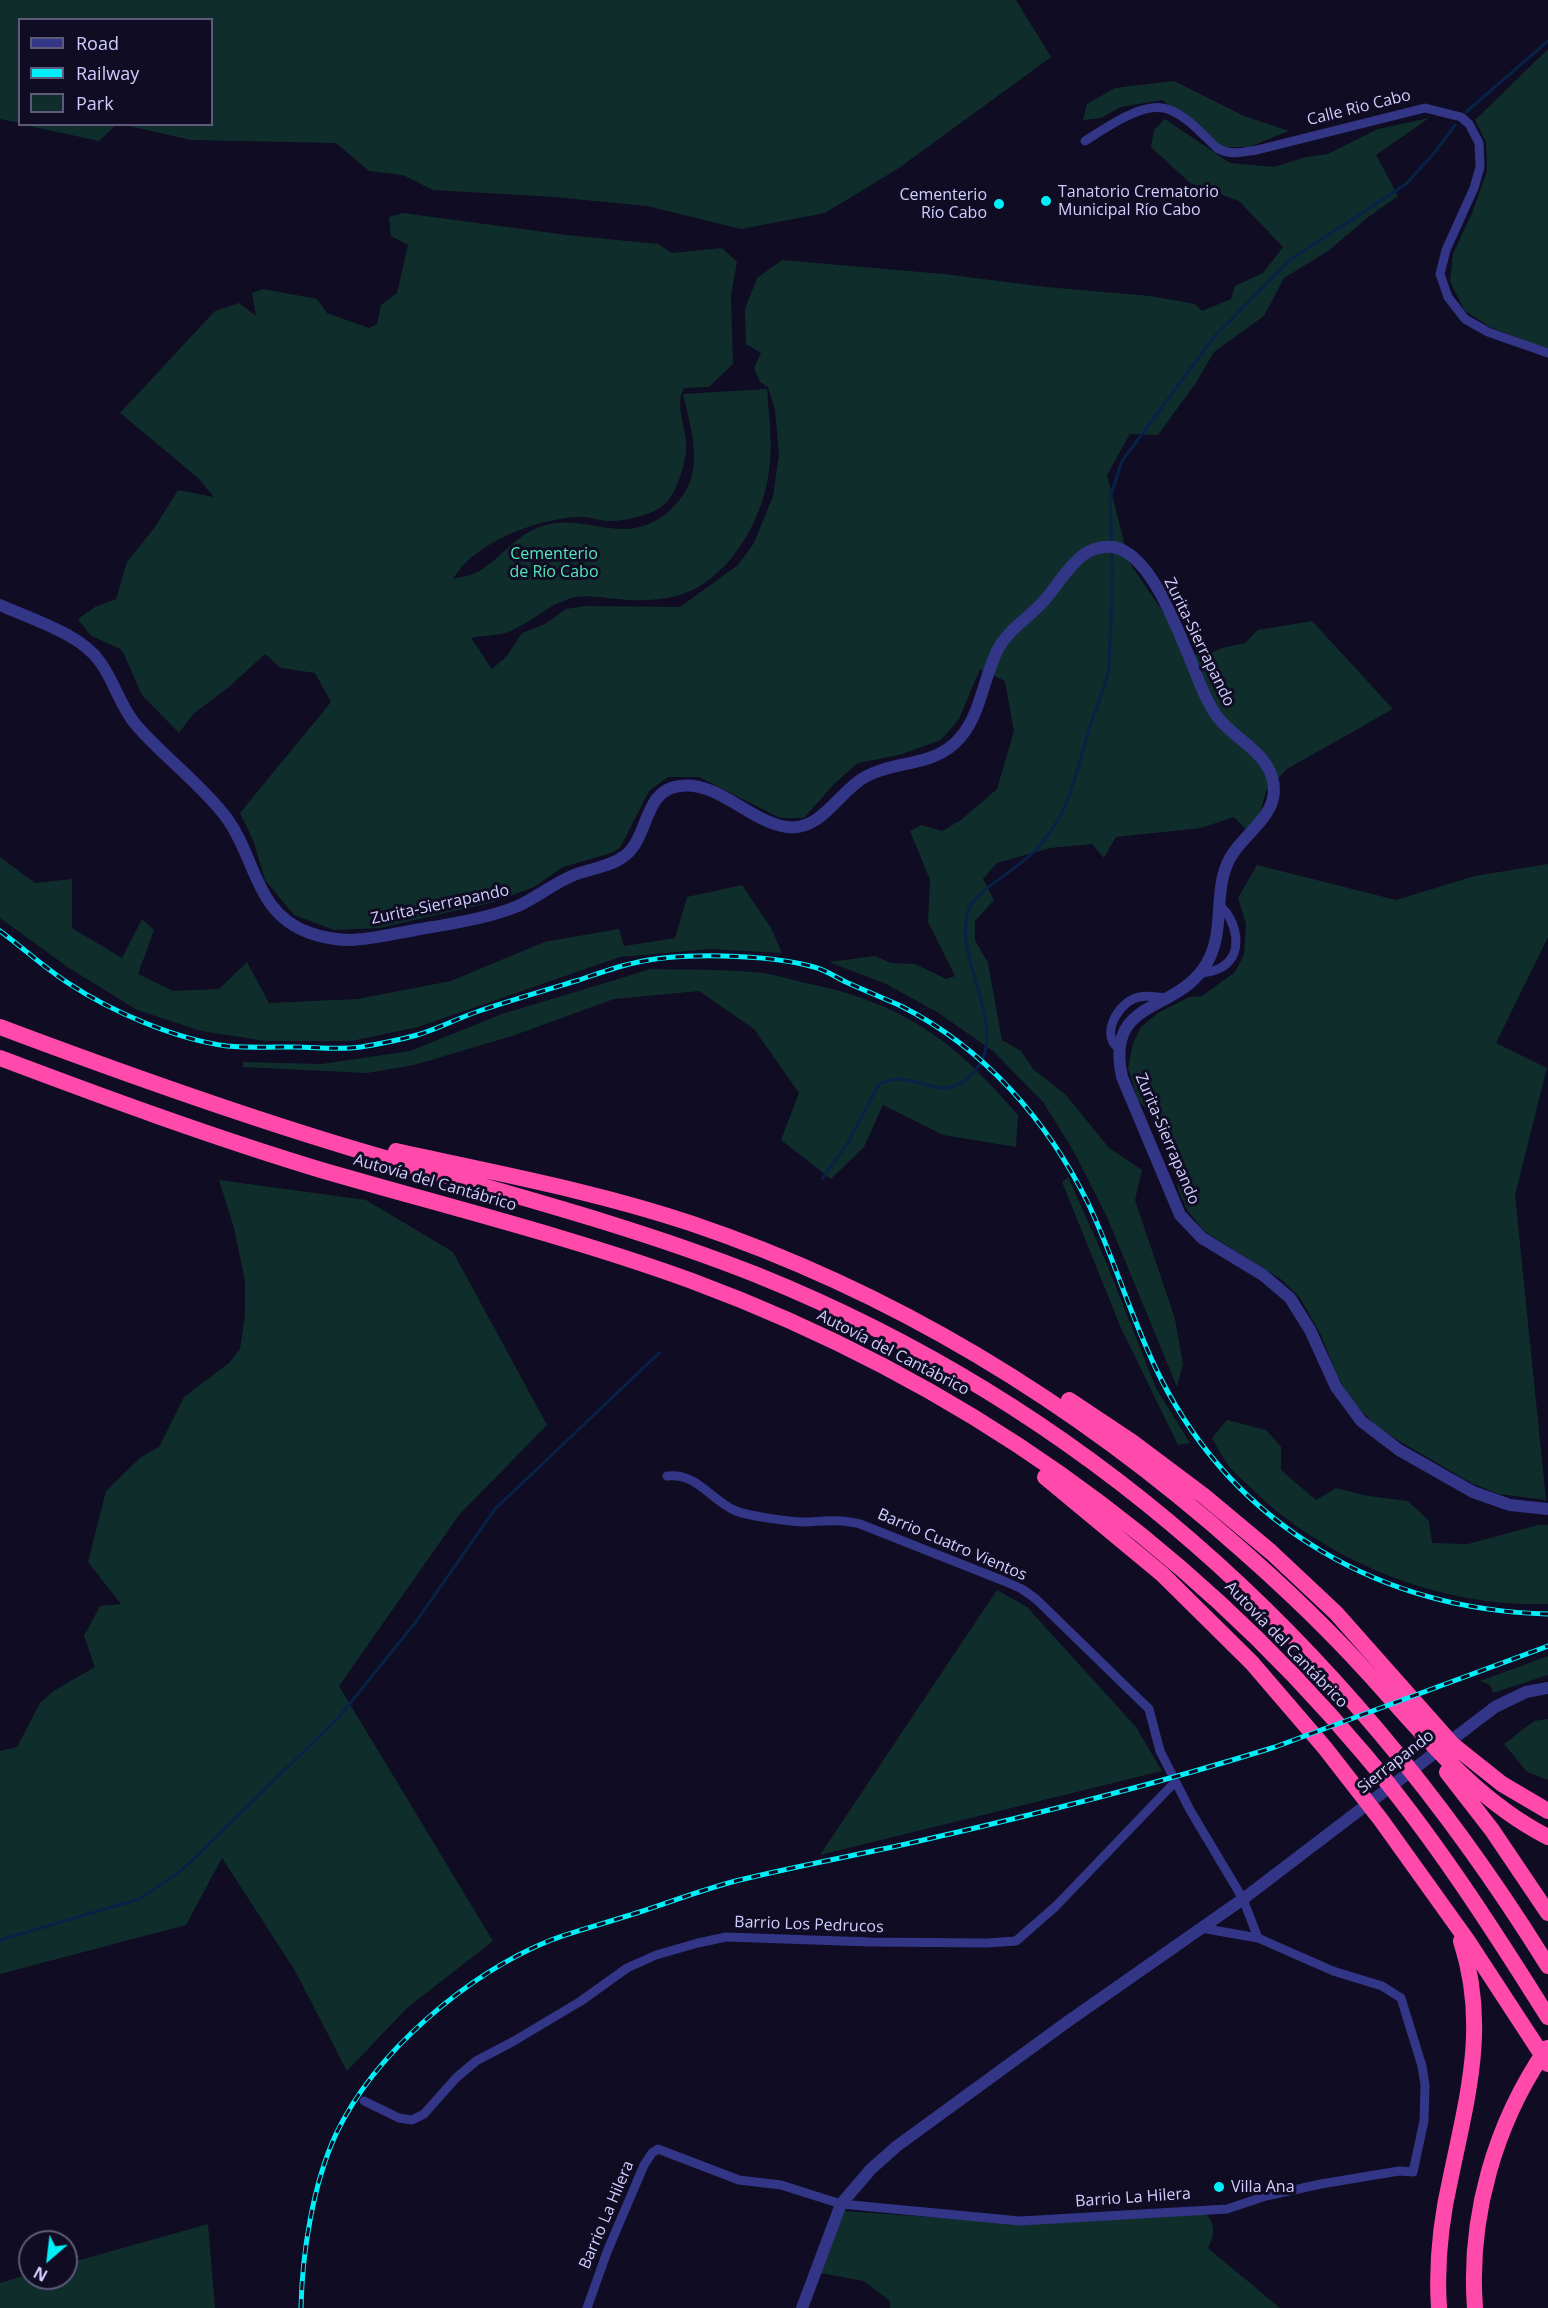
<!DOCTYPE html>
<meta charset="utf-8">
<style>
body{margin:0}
#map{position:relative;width:1548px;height:2308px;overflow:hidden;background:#0f0c23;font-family:"Open Sans",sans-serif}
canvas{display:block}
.legend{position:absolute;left:18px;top:18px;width:195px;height:108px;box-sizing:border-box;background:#0f0c23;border:2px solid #5d5a7b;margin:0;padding:8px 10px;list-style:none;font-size:18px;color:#d1ceff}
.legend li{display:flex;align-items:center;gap:12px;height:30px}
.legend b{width:30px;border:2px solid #5d5a7b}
.north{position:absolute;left:18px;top:2230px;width:60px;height:60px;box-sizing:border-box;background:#0f0c23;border:2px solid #5d5a7b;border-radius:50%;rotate:208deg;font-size:16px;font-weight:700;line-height:24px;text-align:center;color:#d1ceff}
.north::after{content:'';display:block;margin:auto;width:21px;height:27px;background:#00eff9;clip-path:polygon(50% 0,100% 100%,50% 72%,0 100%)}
</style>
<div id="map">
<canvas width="1548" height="2308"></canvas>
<ul class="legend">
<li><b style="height:8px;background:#333586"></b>Road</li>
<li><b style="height:8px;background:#00eff9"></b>Railway</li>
<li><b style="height:16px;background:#0f2e2b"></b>Park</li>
</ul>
<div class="north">N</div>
</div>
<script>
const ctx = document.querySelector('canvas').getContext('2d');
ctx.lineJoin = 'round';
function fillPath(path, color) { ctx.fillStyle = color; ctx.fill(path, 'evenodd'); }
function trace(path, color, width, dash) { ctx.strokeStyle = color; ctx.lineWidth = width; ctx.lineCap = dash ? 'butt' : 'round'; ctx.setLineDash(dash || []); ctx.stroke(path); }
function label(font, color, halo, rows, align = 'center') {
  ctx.font = font + ' "Open Sans",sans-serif'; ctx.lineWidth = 6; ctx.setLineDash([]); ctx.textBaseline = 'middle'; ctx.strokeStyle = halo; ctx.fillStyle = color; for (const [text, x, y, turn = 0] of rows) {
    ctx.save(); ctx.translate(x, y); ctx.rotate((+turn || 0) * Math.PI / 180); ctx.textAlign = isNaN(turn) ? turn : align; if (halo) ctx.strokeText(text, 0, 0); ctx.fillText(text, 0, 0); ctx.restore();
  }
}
fillPath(new Path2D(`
 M0,0H1016L1051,57L899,168L825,213L741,229L647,206L554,197L433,190L403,175L369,171L336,143L191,140L124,125L212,124V20H20L19,123L0,119Z
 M1548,49V349L1490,327L1464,310L1450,281L1453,254L1472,213L1487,171L1486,142L1475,120Z
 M1174,81L1244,116L1289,131L1249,147H1221L1200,128L1162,100L1121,107L1101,118L1083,120L1087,104L1115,88Z
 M1429,118L1376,155L1398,196L1367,218L1328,251L1284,278L1264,316L1214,352L1195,384L1158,435L1130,434L1107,475L1129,562L1168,619L1183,655L1208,654L1222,648L1245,643L1258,630L1312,621L1393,709L1287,769L1266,791L1259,817L1246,829L1234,817L1201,828L1116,837L1104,858L1092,844L1050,848L997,863L983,879L994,900L975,921V940L988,963L1002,1040L1021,1051L1033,1069L1066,1095L1109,1148L1142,1170L1135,1200L1175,1319L1183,1364L1177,1387L1107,1217L1073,1150L1043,1102L993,1051L937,1012L886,984L829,962L875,956L891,963L915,964L946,979L955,976L928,922L930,880L910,831L921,825L942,831L961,820L997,789L1014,731L1005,681L980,669L959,719L941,740L899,755L858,763L834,784L804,818H780L699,777H668L649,791L620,848L611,853L563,867L534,887L494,902L379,928L334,930L294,915L265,880L253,840L240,813L331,702L315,673L281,668L265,654L229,687L193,714L179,733L142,695L122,650L90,635L78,619L95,607L116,599L127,562L155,527L178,490L214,497L198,478L120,413L215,311L239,303L256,316L252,293L263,289L317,299L327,313L369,328L377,324L381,305L397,293L408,245L391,236L389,217L403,213L567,235L658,244L672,253L722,248L737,262L731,295L733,364L709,387L684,388C675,403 685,425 686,441C688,457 678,490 667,502C657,514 623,522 607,521C597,520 586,516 576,517C534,520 475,542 453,579C460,577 469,576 475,573C498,563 515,534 542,526C571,517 593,528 622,529C640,529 655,523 668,512C708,477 693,439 683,394L767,389C769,416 773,444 769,471C763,520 728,583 676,596C657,601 636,601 617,599C603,598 590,595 576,597C552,602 533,621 511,631C500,636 484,635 471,638L492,669L507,656L522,633L545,624L566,609L586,606L680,607L738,565L754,543L773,496L779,455L775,410L768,387L760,382L754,368L761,353L746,344L745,309L757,278L782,260L944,274L1046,287L1150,296L1195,304L1202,311L1231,299L1235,286L1263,273L1283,247L1239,201L1190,183L1151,147L1154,130L1165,119L1230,163L1274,167L1306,157L1328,154L1378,129Z
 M25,125H116L99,141Z
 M0,857L35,883L72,879V928L122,958L142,919L154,930L138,974L173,991L219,989L247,962L269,1003L357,999L451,981L544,942L619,929L624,946L675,938L687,897L742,885L771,928L782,953L710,949L620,957L418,1027L352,1041H266L201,1031L137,1010L69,968L0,918Z
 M1548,864V937L1496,1043L1547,1068L1515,1195L1546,1500L1499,1494L1473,1484L1379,1429L1351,1400L1337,1375L1320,1333L1300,1298L1282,1280L1204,1231L1187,1210L1178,1189L1175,1153L1161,1126L1138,1100L1128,1068L1133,1043L1141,1027L1158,1013L1189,997L1202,996L1235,972L1244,955L1246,924L1238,898L1257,865L1396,900L1475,876Z
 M651,969C685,970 719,969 752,972C770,973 788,979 806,983C903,1003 954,1040 1018,1115L1016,1147L943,1135L883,1105L864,1147L831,1179L781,1140L799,1093L754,1029L699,991L614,999L512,1036L414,1065L367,1073L243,1067V1062L322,1064L410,1051L502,1014Z
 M1068,1177L1106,1262L1156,1388L1190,1443L1178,1445L1121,1328L1062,1182Z
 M219,1180L366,1200L453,1252L547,1425L459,1515L339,1686L493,1941L407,2008L347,2071L294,1969L222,1858L186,1925L0,1974V1751L17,1747L40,1703L55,1690L95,1667L84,1636L100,1606L121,1604L88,1562L106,1491L141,1457L159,1447L184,1397L229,1363L240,1349L245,1315V1281L234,1228Z
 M1227,1420L1266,1430L1281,1447V1470L1316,1500L1336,1488L1368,1496L1408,1501L1429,1521L1432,1543L1468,1544L1538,1525H1548V1604C1442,1608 1326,1562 1251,1488C1243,1480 1234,1473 1228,1465C1222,1457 1217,1446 1212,1438Z
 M997,1590L1027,1607L1136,1727L1162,1771L820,1855Z
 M1548,1656V1675L1493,1693L1490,1685L1480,1681Z
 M1548,1719V1780L1527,1772L1504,1744L1534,1721Z
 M843,2211L1015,2223L1205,2213C1216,2224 1215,2235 1208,2248L1280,2308H890V2301L864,2281L820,2273Z
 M208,2224L215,2308H0V2283L30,2274V2278H66V2264Z`), '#0f2e2b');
trace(new Path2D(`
 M1466,112L1548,41
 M1112,544L1110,498L1122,461L1214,337L1290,260L1406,184L1435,152L1455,125
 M822,1179L847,1144L879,1084C916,1066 939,1108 972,1074C1015,1031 950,959 969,908C976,890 1027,864 1040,845C1048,835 1057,823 1063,811C1074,787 1080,759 1088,733C1094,713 1103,693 1108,673C1110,663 1109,651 1110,641C1112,610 1113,581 1112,550
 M0,1940L139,1899L181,1871L339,1717L415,1623L495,1509L659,1353`), '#082247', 3);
trace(new Path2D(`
 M1085,141C1106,128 1145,99 1170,110C1188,117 1204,136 1217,148C1231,156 1242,152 1257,150L1425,108L1461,117L1469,124L1479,143L1480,167L1474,188L1446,250L1440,274L1448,297L1465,319L1488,332L1548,353
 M1200,974C1207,972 1216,971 1222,967C1245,954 1236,919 1220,906
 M1120,1049C1100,1037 1116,1007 1133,999C1143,994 1155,997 1166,998
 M667,1476C697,1472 711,1501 736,1511C749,1516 790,1522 805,1522C828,1521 836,1519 860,1524L1004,1581L1022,1589L1036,1599L1149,1709L1160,1751L1190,1810L1243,1899L1258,1938
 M364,2101L399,2118L412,2120L424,2114L456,2078L476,2061L514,2041L581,2001L627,1968L656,1955L698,1943L726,1937L871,1942L987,1943L1016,1941L1056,1906L1175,1782
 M587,2308L607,2252L644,2165L652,2153L658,2149L739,2180L781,2185L841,2204L1020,2221L1227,2209L1266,2196L1321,2184L1399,2171L1413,2172L1424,2121L1425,2085L1422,2066L1401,1998L1382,1986L1333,1971L1258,1938L1201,1928`), '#333586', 9);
trace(new Path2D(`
 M0,605C31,619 81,634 100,662C115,682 120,707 137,726C165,758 200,783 226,817C257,859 254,913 310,933C324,938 338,940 352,940C373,939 394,934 415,930C449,924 486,919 518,906C538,897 554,883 574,875C590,869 609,867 623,857C650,839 642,790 680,786C719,781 750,822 787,827C821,832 839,791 865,777C893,761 928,767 954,744C981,720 982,680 998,649C1008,630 1027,619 1042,603C1056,588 1066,568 1083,555C1092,549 1102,546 1113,547C1148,553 1173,618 1185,647C1195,669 1202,695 1216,715C1231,737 1264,750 1272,777C1283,814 1245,831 1230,858C1211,893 1228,935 1203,969C1172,1013 1105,1000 1122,1077L1180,1215L1202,1238L1263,1275L1290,1298L1310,1330L1336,1387L1361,1421L1399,1450L1473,1492L1510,1505L1548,1509
 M802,2308L841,2204L871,2169L897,2146L1067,2022L1243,1899L1495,1707L1526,1692L1548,1688`), '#333586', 12);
trace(new Path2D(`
 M0,1027C117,1071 234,1113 354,1149C489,1189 626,1223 757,1275C1099,1413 1355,1655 1548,1966
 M0,1058C106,1098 212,1137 321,1170C445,1206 571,1237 692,1281C956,1379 1182,1538 1364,1754C1433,1836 1491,1926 1548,2017
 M396,1151C495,1173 594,1191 690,1223C898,1293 1080,1406 1243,1551C1286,1589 1328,1629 1366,1671C1422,1732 1473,1799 1548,1837
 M1069,1400L1132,1442L1204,1496L1271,1552L1336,1613L1453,1745L1502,1784L1548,1811
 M1045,1477L1162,1574L1252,1663L1325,1748L1381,1820L1467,1940L1548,2064
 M1447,1772L1492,1830L1548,1913
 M1439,2308C1436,2263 1441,2219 1451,2176C1468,2094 1488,2024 1461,1941
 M1475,2308C1468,2217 1495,2123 1547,2048`), '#ff49ab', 16);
const rail = new Path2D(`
 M0,931C23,948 45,968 68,983C112,1012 175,1039 227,1046C249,1048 272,1047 294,1047C316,1047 339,1050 361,1047C379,1044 399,1040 417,1035C438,1029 458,1018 479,1011C512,1000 546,990 579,980C597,974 615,967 634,963C680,952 767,954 814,967C826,970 837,978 848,983C866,991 883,998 901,1006C984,1048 1047,1120 1088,1203C1115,1260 1132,1322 1161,1379C1237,1528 1383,1610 1548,1614
 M301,2308C302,2253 313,2184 336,2134C375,2052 467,1974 551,1940C575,1931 602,1924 627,1916C666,1904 705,1888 744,1879C798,1866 852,1856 906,1844C1030,1816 1154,1785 1275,1747L1548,1646`);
trace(rail, '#00eff9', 5);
trace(rail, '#0f0c23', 3, [9]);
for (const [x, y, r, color] of [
 [1046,201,6,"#00eff9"],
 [999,204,6,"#00eff9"],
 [1219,2187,6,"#00eff9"]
]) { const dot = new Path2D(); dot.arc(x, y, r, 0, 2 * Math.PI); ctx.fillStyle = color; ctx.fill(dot); trace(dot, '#0f0c23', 2); }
label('16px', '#d1ceff', '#0f0c23', [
 ["Calle Rio Cabo",1359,108,-14],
 ["Zurita-Sierrapando",1199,642,64],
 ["Zurita-Sierrapando",440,905,-12],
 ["Zurita-Sierrapando",1167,1139,67],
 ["Autovía del Cantábrico",435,1183,16],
 ["Autovía del Cantábrico",893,1353,27],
 ["Barrio Cuatro Vientos",952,1545,23],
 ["Autovía del Cantábrico",1286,1645,46],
 ["Sierrapando",1396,1762,-38],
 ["Barrio Los Pedrucos",809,1925,2],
 ["Barrio La Hilera",1133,2198,-4],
 ["Barrio La Hilera",607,2215,-67]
]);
label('16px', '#d1ceff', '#0f0c23', [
 ["Tanatorio Crematorio",1058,192],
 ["Municipal Río Cabo",1058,210],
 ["Cementerio",987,195,"right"],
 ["Río Cabo",987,213,"right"],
 ["Villa Ana",1231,2187]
], 'left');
label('16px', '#51e8b9', '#0f0c23', [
 ["Cementerio",554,554],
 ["de Río Cabo",554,572]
]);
</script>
